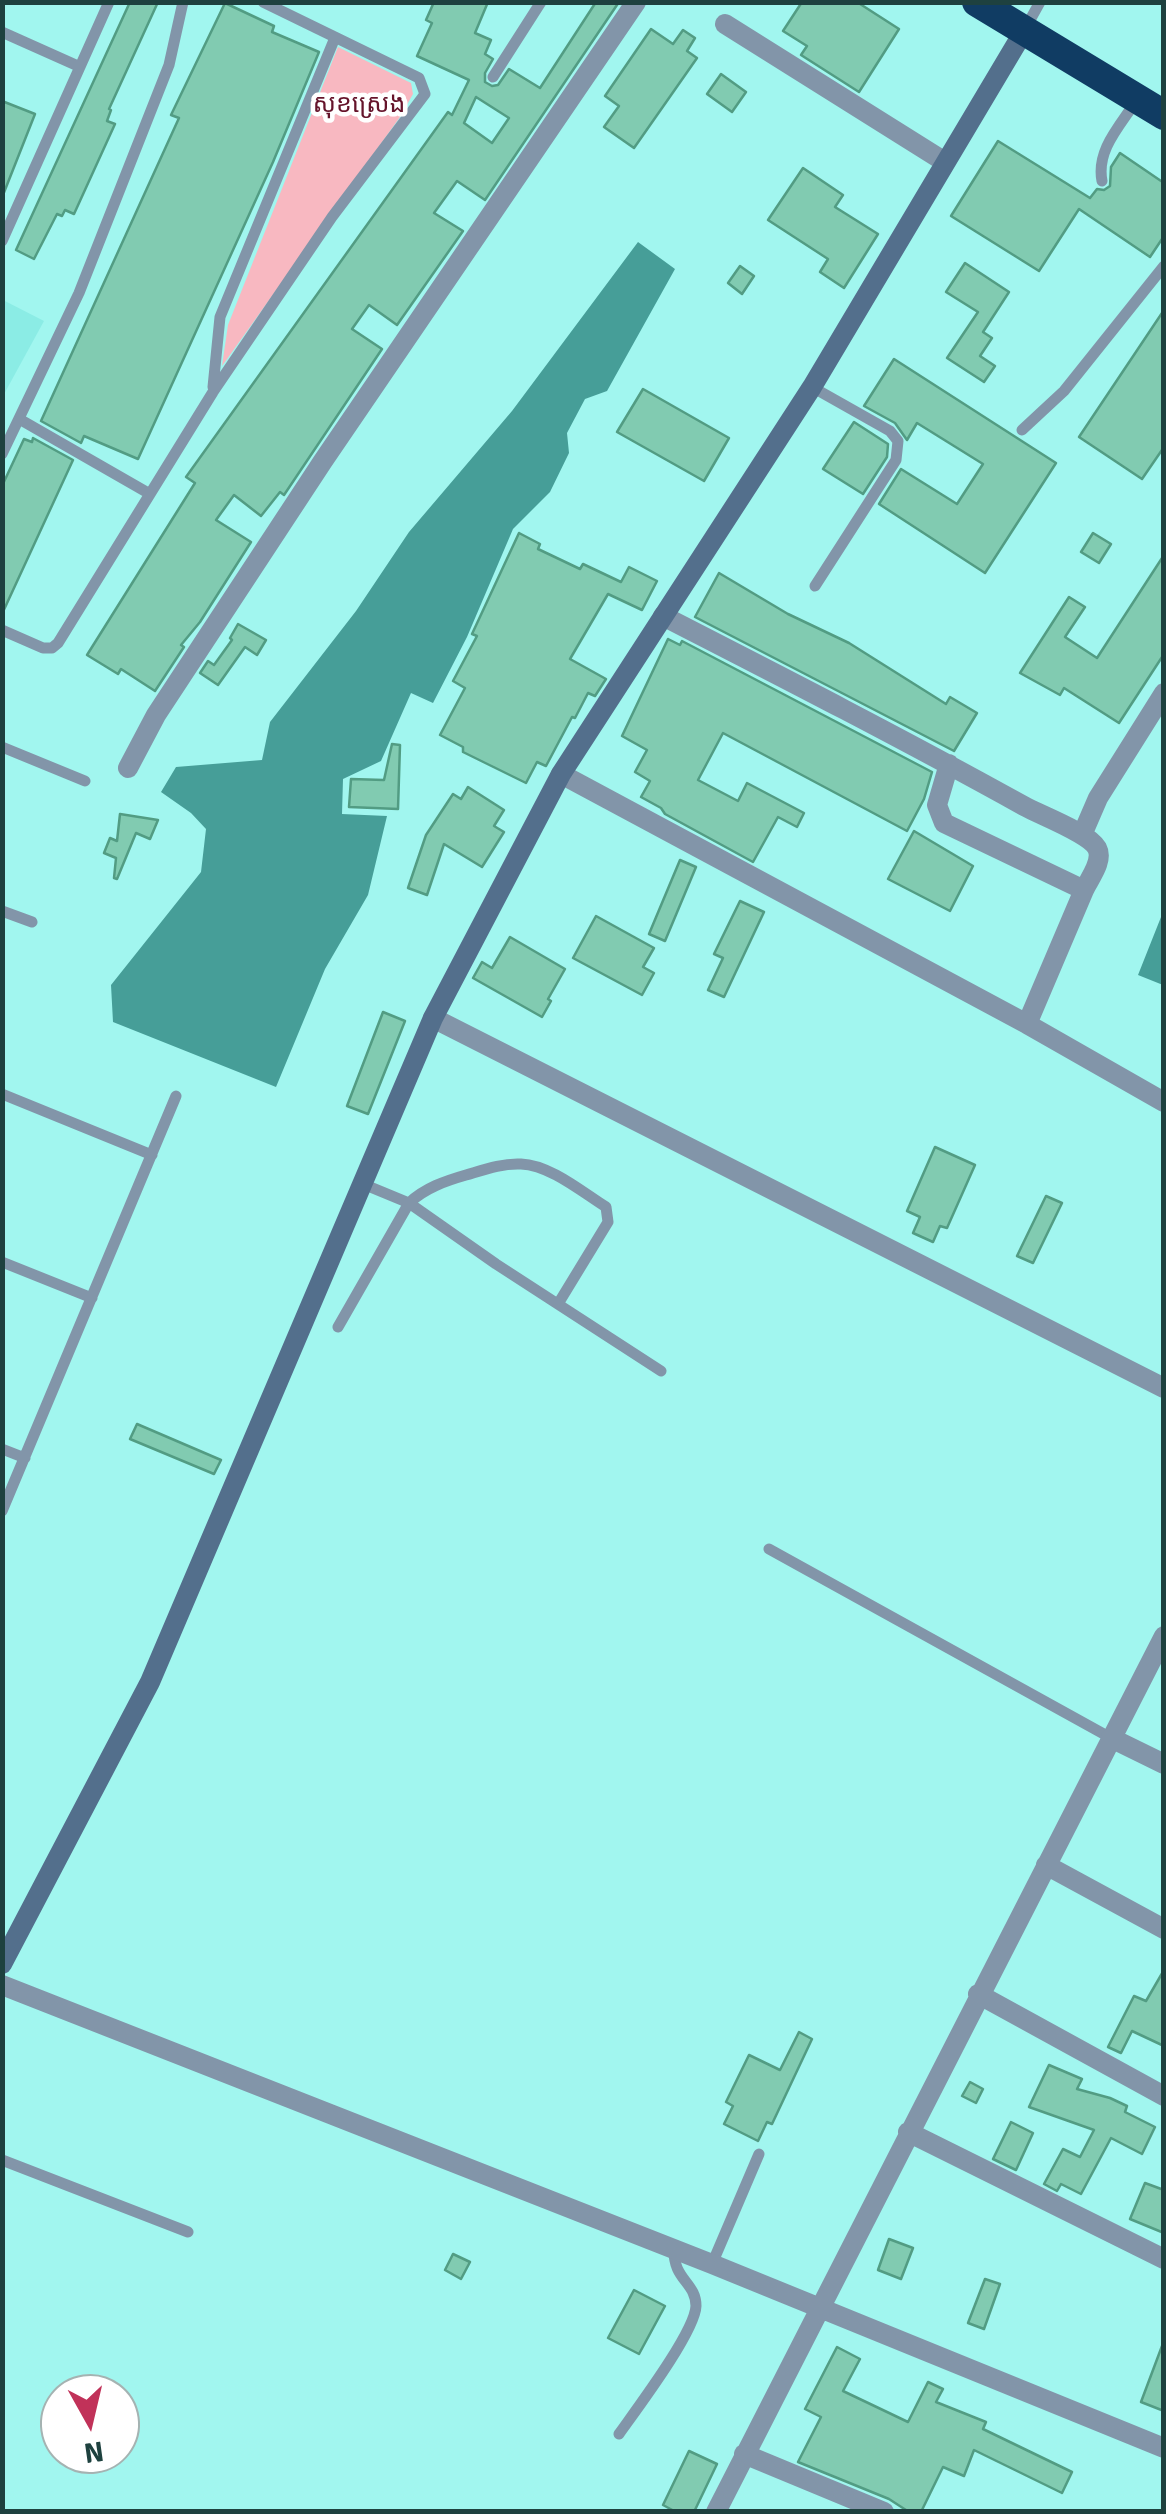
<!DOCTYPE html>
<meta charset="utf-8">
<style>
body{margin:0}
#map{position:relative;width:1166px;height:2514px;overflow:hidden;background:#a1f6ef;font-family:Signika,sans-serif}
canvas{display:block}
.frame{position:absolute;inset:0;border:5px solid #1e413f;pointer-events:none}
.north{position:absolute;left:40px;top:2374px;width:100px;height:100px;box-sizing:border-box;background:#fff;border:2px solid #a5b3b2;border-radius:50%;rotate:172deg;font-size:28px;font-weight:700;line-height:40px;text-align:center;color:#1e413f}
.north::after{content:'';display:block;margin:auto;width:35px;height:45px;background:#c13259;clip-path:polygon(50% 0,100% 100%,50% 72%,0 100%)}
</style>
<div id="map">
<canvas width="1166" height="2514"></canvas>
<div class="frame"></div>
<div class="north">N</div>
</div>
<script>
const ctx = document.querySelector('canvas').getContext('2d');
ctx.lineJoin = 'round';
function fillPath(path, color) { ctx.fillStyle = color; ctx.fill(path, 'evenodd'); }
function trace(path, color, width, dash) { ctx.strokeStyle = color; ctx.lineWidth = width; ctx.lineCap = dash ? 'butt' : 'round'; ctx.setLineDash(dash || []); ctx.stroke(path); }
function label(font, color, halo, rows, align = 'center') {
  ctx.font = font + ' Signika,"Noto Sans Khmer",sans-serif'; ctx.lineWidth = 9; ctx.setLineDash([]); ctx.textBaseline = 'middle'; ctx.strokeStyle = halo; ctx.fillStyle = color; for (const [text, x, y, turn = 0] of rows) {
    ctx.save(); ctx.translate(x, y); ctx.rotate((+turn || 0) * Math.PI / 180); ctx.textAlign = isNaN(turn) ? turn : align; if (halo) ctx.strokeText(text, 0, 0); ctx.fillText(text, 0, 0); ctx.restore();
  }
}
fillPath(new Path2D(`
 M3,300L44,321L3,396Z`), '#8bece5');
fillPath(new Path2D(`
 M338,47L411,83L413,94L400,117L222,366L228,325Z`), '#f8b8c1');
fillPath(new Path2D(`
 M638,242L675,269L607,391L585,399L567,433L569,453L550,492L513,529L467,637L433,703L411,693L381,761L343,779L342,814L387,816L368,895L325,969L276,1087L113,1022L111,985L201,872L206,829L191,813L161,792L176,767L262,760L270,722L356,611L409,532L512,411Z
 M1163,912V985L1138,975Z`), '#469e98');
const building = new Path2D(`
 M130,2H158L109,109L111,110L107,121L115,124L74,214L65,210L62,216L57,214L34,259L16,250Z
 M434,2H488L475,33L491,40L485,54L493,59L485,73V82L492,86L498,85L509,69L540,88L596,2H619L485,200L457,181L434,213L463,231L397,325L369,305L352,329L382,349L284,495L280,492L261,516L234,495L216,520L251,542L200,622L181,645L184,647L155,691L121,669L118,674L87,655L195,483L186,477L448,112L452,115L469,80L417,56L432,23L426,20ZM476,97L509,118L492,143L464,123Z
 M802,2H857L899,29L859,92L801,55L807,46L783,31Z
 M225,3L274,26L272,32L319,52L273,162L138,459L84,436L81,443L41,421L179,118L171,115Z
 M651,29L673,44L683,30L695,38L687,51L697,58L634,148L604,127L619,106L605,96Z
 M721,74L746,92L732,112L707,94Z
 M2,101L35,114L3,195L2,194Z
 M998,141L1090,198L1097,189L1104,190L1110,186L1111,167L1120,153L1164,183V236L1150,257L1079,209L1039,271L951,216Z
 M803,168L843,195L835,207L878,234L844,288L820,272L828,259L768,220Z
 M965,263L1009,292L983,332L992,338L980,356L995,366L984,382L947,358L978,312L946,292Z
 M740,266L754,276L742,294L728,283Z
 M1164,310V447L1142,479L1079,437Z
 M894,359L1056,463L985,573L879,504L901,469L957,504L983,464L917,423L907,440L895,423L864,406Z
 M643,389L729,438L704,481L617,432Z
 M854,422L888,444L887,457L863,494L823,469Z
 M33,438L73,460L2,614V486L24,439L32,442Z
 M519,533L540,544L538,549L580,569L583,564L621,582L629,567L657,581L642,610L608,594L570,659L606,679L595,696L588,693L575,718L572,717L546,766L537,762L526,783L463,752V747L440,735L465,688L453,681L477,636L472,634Z
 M1093,533L1111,544L1099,563L1081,552Z
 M1164,555V654L1119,723L1064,688L1060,695L1020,673L1069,597L1085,607L1065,637L1097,658Z
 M719,573L788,614L849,643L946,704L950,697L977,713L954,751L695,617Z
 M238,624L266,640L257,655L245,647L218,685L200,673L208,661L214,665L232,640L230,638Z
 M668,639L680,645L682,641L932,772L924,799L907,831L723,733L698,780L738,801L747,783L804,813L797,827L778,817L753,862L665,814L661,808L641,797L650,781L635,772L647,750L622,736Z
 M392,744L400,745L398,809L349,807L351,779L384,780Z
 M468,787L504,810L494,826L504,832L482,867L444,844L427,895L408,888L426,835L453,794L461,799Z
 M120,814L158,820L150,839L136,833L117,879L114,878L116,858L104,853L110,838L117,841Z
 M914,831L973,866L950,911L888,879Z
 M680,860L696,867L665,941L649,934Z
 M740,901L764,912L724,997L708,990L723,958L714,954Z
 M596,916L654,948L643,967L654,973L642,995L573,958Z
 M510,937L565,969L548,999L551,1001L542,1017L473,978L482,962L492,968Z
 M383,1012L405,1021L368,1114L347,1106Z
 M935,1147L975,1165L947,1228L940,1226L933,1242L913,1233L920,1217L907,1211Z
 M1046,1196L1062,1203L1033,1263L1017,1256Z
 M137,1424L221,1460L214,1474L130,1439Z
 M1164,1970V2046L1132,2031L1121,2053L1108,2047L1134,1996L1146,2001Z
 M799,2032L812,2039L772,2124L767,2122L758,2141L724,2124L733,2106L726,2102L749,2055L780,2070Z
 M1049,2065L1082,2079L1077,2089L1110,2098L1127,2106L1125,2112L1155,2127L1142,2154L1111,2138L1081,2194L1061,2184L1057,2191L1044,2184L1063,2149L1080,2157L1094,2130L1029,2107Z
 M970,2082L983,2089L976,2103L962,2096Z
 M1011,2122L1033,2133L1016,2170L993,2159Z
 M1145,2183L1164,2190V2233L1130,2219Z
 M889,2239L913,2248L901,2279L878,2270Z
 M453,2254L470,2262L461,2279L445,2270Z
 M985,2279L1000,2284L984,2329L968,2323Z
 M634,2290L665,2306L639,2354L608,2338Z
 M1162,2346H1164V2411L1141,2402Z
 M837,2347L860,2359L843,2391L908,2422L928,2382L943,2389L936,2402L986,2422L983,2429L1072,2472L1062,2493L974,2450L964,2476L943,2467L921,2512H909L889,2499L798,2462L821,2417L805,2409Z
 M689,2451L717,2464L694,2512H676L663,2505Z`);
fillPath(building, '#81cbb1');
trace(building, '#529c83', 2.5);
trace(new Path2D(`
 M1025,29L1040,2
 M2,32L78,66
 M493,77L541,2
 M1102,181C1096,150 1120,126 1136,101
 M2,241L109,2
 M213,387L220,317L334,40
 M812,387L890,431L898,441L896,460L815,586
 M21,420L150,494
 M1022,430L1064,391L1164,266
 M2,454L79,293L169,65L183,2
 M2,630L43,648H52L58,643L213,392L332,217L425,94L419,78L263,2
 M2,747L85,781
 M2,911L32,922
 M2,1094L152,1155
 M363,1184L409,1203C425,1188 445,1181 466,1175C483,1170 502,1163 521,1164C550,1165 582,1192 606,1207L608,1222L558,1304
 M2,1262L92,1298
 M338,1327L409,1203L496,1264L661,1371
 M2,1449L25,1458
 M2,1511L176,1096
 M769,1549L1111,1738
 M2,2160L188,2232
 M712,2264L759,2154
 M619,2434C636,2410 695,2332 696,2306C696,2282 673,2280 674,2249`), '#8295a9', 11);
trace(new Path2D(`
 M725,24L945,162
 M663,616C784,678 905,740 1024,806C1040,815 1089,833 1097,848C1104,861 1089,879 1084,890L944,823L937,805L949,764
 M128,768L156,715L323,461L636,2
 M561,774L1027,1024L1164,1102
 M1082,835L1098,798L1164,693
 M433,1018L1164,1388
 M1027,1024L1084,890
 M1111,1738L1164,1764
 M1046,1865L1164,1929
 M2,1985L712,2264L1164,2448
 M978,1994L1164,2096
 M908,2132L1164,2259
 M744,2454L884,2512
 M716,2512L1164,1636`), '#8295a9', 20);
trace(new Path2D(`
 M2,1964L150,1682L433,1018L561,774L812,387L1024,31`), '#536f8c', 20);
trace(new Path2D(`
 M977,2L1164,115`), '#103c63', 30);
label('25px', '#65142b', '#fff', [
 ["សុខស្រេង",359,105]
]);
</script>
